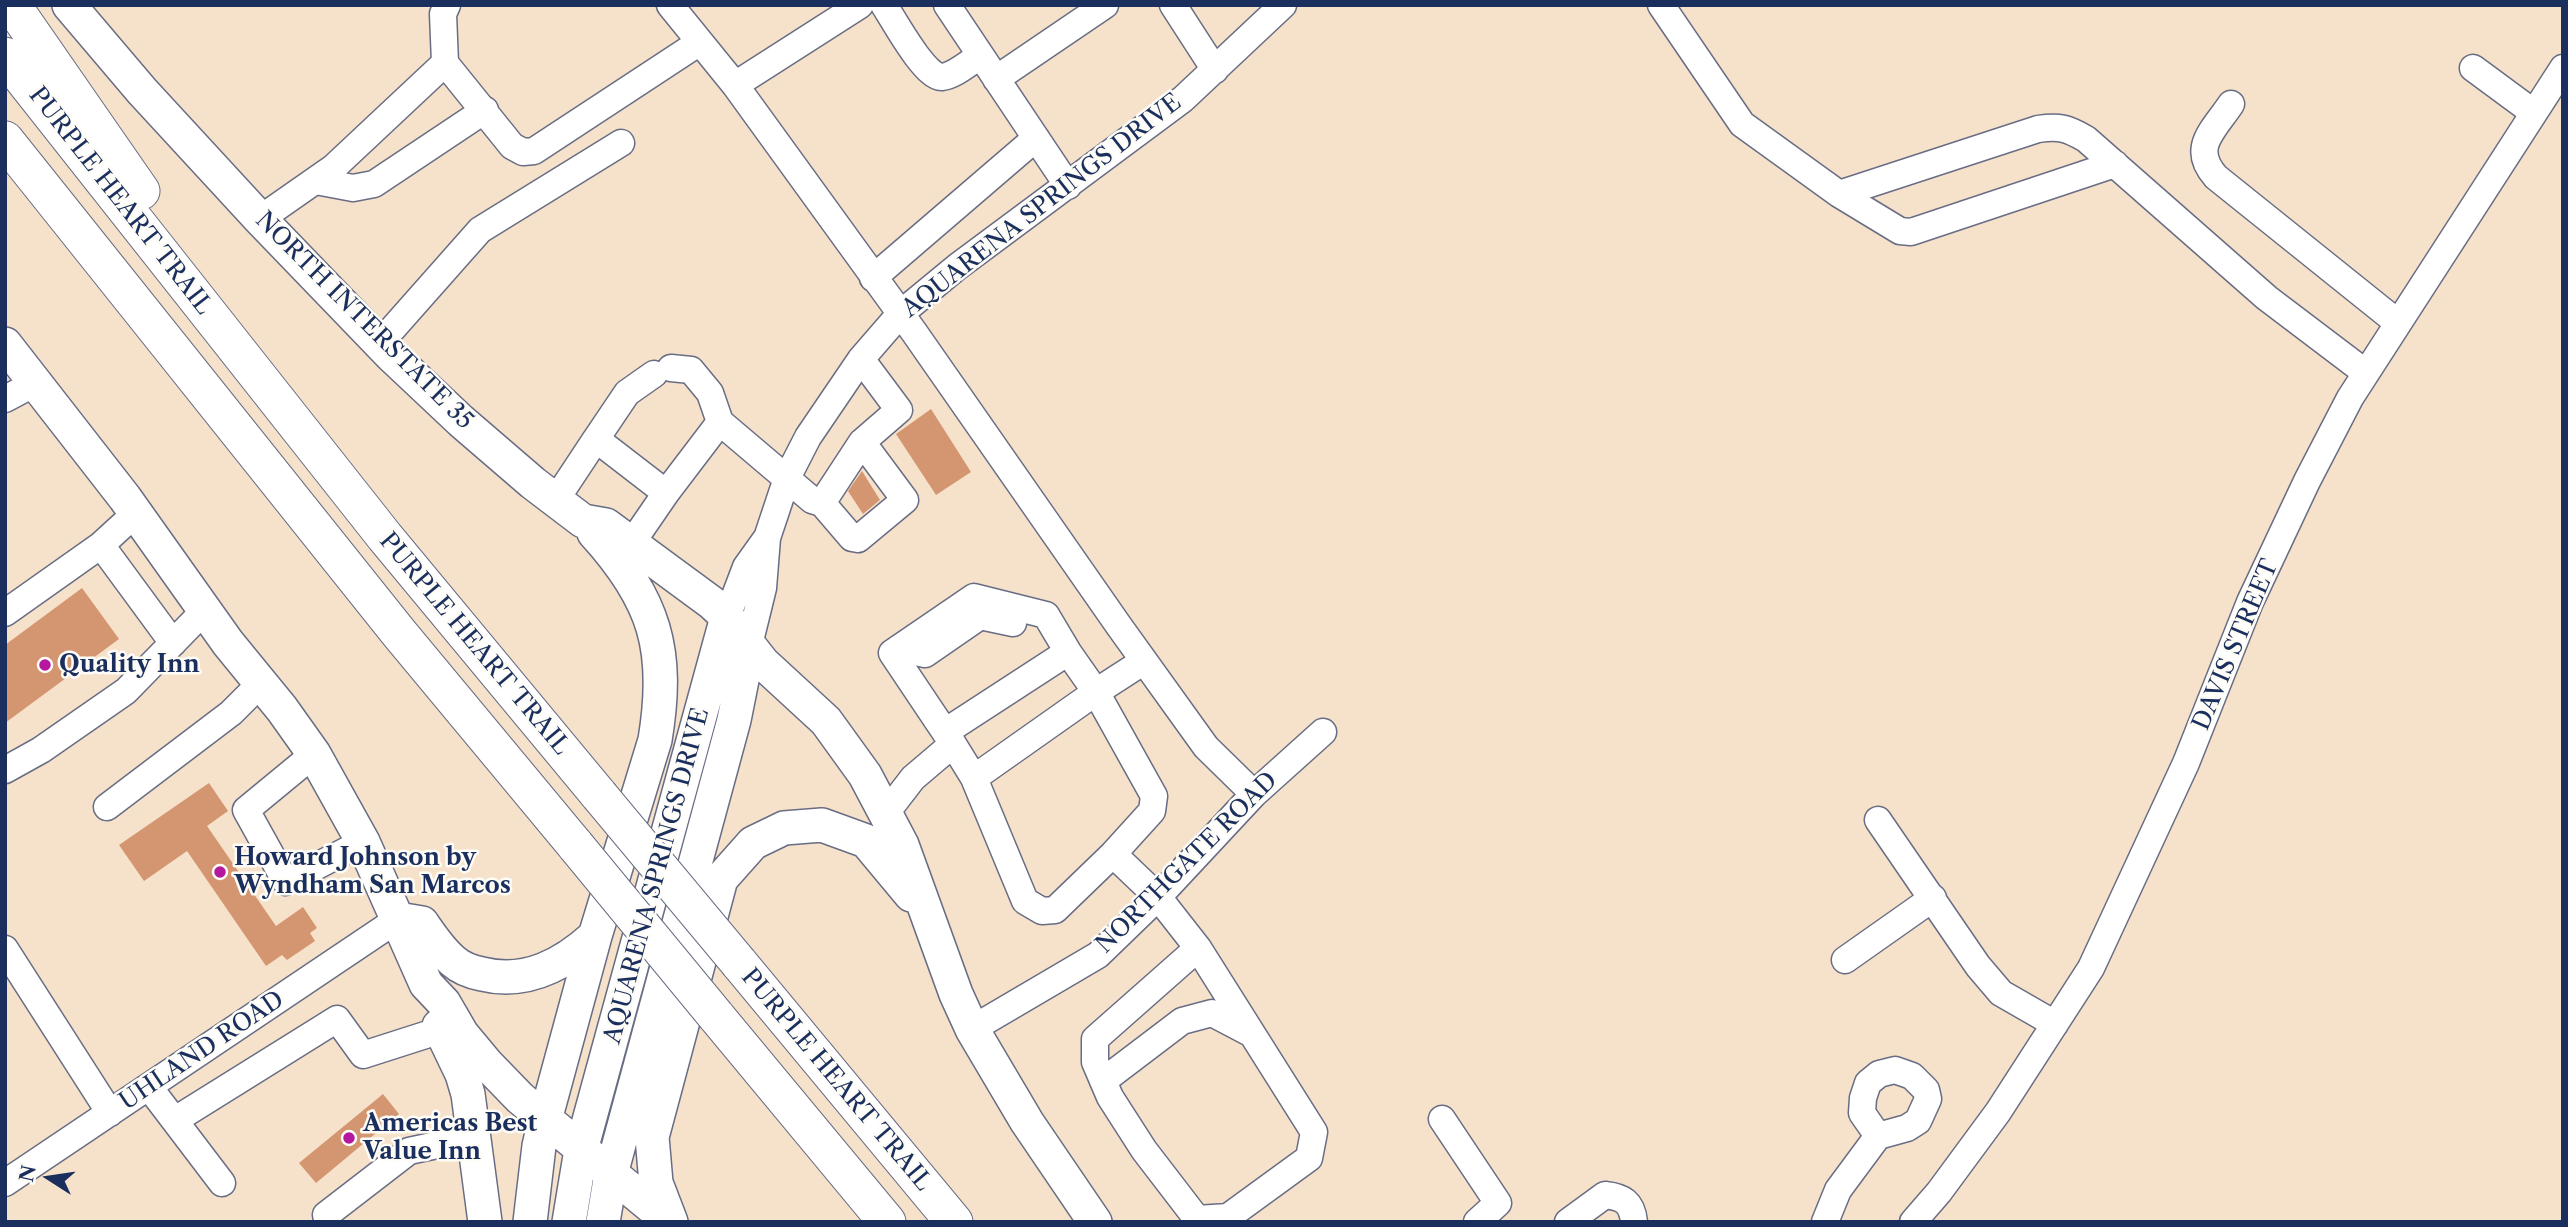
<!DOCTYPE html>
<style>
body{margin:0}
#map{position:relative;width:2568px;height:1227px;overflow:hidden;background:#f6e1ca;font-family:"Libre Caslon Text",serif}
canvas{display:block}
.frame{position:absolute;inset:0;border:7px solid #1b2f5e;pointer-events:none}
.north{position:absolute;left:14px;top:1143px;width:70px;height:70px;-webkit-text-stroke:5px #fdfcf7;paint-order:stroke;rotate:282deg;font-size:19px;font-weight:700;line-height:28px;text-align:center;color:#1b2f5e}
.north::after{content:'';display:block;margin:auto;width:24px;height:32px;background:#1b2f5e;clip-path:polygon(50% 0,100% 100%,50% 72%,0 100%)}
</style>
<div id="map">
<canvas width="2568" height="1227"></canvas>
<div class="frame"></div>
<div class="north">N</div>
</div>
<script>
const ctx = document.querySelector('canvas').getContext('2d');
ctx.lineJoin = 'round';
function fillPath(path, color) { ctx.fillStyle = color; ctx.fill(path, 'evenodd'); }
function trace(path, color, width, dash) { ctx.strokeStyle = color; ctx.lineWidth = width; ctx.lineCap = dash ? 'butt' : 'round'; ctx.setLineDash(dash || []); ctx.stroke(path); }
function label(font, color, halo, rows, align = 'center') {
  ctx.font = font + ' "Libre Caslon Text",serif'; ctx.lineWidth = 5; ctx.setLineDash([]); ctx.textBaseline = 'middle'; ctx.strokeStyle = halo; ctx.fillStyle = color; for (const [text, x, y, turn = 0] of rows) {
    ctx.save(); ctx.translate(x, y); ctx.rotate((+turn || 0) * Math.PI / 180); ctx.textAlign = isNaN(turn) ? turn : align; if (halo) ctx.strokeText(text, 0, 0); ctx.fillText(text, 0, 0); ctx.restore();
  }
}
fillPath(new Path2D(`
 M931,409L971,472L936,495L896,434Z
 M862,471L880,500L863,514L848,491Z
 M82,588L119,639L5,723V645Z
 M209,783L228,811L207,826L276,926L303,907L317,928L310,933L315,941L287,960L282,955L266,966L187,851L144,881L119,845Z
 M383,1094L399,1114L316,1183L299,1163Z`), '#d49671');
const minor = new Path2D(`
 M670,5L735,85L914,332L1119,626L1206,747L1254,794
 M884,5C894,20 925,78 942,77C954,76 970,62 980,56
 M947,5L1068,186
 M1173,5L1215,70
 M1661,5L1742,124L1839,194L1900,231L1911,232L2115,164
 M445,63L443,14L447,5
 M2473,68L2534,113
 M996,79L1105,5
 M735,85L860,5
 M2231,104C2213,131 2190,148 2216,177L2398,323
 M316,181L353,188L374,184L485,110
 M1839,194L2038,129C2060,126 2067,128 2086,139L2267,298L2366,373
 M260,219L333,168L445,63L512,146L523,152L534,151L700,42
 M873,278L1036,138
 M380,343L480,230L621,143
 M5,399L37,382
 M720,422L812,500L822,503L852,538L858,539L905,500L862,442L899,410L861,359
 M596,439L627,393L654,374
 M666,493L720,422L710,393L691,370L671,368
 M555,501L596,439L666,493L631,544
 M822,503L862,442
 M101,545L173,643
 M5,613L101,545L136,513
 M727,617L746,567L766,539
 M749,645L763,588L767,538L787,478L808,437L861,359L900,314L957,267L1183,99L1283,5
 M899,648L925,654L980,616L1013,623
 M945,732L1068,652
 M314,754L246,810L286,882L363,842
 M5,770L41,750L126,691L205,610
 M974,778L1096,692L1144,661
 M107,807L231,713L261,683
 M886,813L913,778L953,744L974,778L1025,901L1042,911L1055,910L1113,854L1152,811L1154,796L1096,692L1068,652L1046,615L974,597L892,653L953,744
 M1878,820L1978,966L2001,993L2055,1024
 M1113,854L1158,897L1198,948
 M5,949L110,1113
 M1845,960L1933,898
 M972,1029L1098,955L1158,897L1254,794L1323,732
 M1103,1081L1182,1021L1212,1013L1250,1033
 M149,1087L222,1183
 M1442,1119L1498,1203L1477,1222
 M175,1120L337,1019L363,1055L441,1030
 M5,1183L398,919
 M326,1215L409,1151L474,1137
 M1194,1222L1197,1219L1228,1217L1309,1158L1314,1132L1198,948L1095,1039V1062L1110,1097L1144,1150L1197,1219
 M1568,1222L1605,1195C1623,1197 1632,1202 1634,1222
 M1825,1222L1838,1190L1878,1136L1907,1128L1918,1121L1928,1099L1926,1090L1912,1076L1895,1070L1879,1074L1868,1083L1863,1098L1862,1113L1878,1136
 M1913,1222L1939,1192L1998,1112L2091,968L2186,763L2250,602L2307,481L2350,398L2563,68`);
const major = new Path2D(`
 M69,5L142,91L260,219L392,356L461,421L533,483L583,521L606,525L712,603L727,617L763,663L826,721L865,775L902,845L956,994L972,1029L1027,1122L1095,1222
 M5,344L125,498L228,643L282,709L314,754L363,842L426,984L444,1003L462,1034L487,1064L520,1098L670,1222
 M398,919L422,923C431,936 440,950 453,961C461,968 471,972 482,974C526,985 563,965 595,936
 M439,1026L462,1074L468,1094L485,1222
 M530,1222L539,1146L545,1120L595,936L655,740C670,650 655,600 594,533
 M569,1222L581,1150L727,617
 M603,1222L611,1174L734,720L749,645
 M671,1222L656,1183L652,1137L721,879L753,843L784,828L822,825L866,841L911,895`);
const highway = new Path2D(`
 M12,5L141,191
 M5,56L385,537L599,795
 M5,140L399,633L576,846
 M739,963L954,1222
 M716,1016L887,1222`);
trace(minor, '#686d84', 29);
trace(major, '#686d84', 36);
trace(highway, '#686d84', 39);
trace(minor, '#fff', 26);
trace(major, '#fff', 33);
trace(highway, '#fff', 37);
const highwayBridge = new Path2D(`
 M599,795L739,963
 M576,846L716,1016`);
trace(highwayBridge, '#686d84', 39, []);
trace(highwayBridge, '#fff', 37);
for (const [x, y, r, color] of [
 [45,665,7,"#b5179e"],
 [220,872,7,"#b5179e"],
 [349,1138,7,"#b5179e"]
]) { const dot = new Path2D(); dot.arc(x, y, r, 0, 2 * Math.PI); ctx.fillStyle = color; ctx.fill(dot); trace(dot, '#fdfcf7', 2.5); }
label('24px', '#1b2f5e', '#fdfcf7', [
 ["PURPLE HEART TRAIL",120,201,52],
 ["AQUARENA SPRINGS DRIVE",1042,206,-38],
 ["NORTH INTERSTATE 35",364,321,45],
 ["PURPLE HEART TRAIL",474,644,50],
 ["DAVIS STREET",2236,645,-67],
 ["NORTHGATE ROAD",1187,863,-45],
 ["AQUARENA SPRINGS DRIVE",657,876,-75],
 ["UHLAND ROAD",202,1051,-34],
 ["PURPLE HEART TRAIL",836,1080,50]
]);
label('bold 24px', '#1b2f5e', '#fdfcf7', [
 ["Quality Inn",59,665],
 ["Howard Johnson by",234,858],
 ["Wyndham San Marcos",234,886],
 ["Americas Best",363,1124],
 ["Value Inn",363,1152]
], 'left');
</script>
